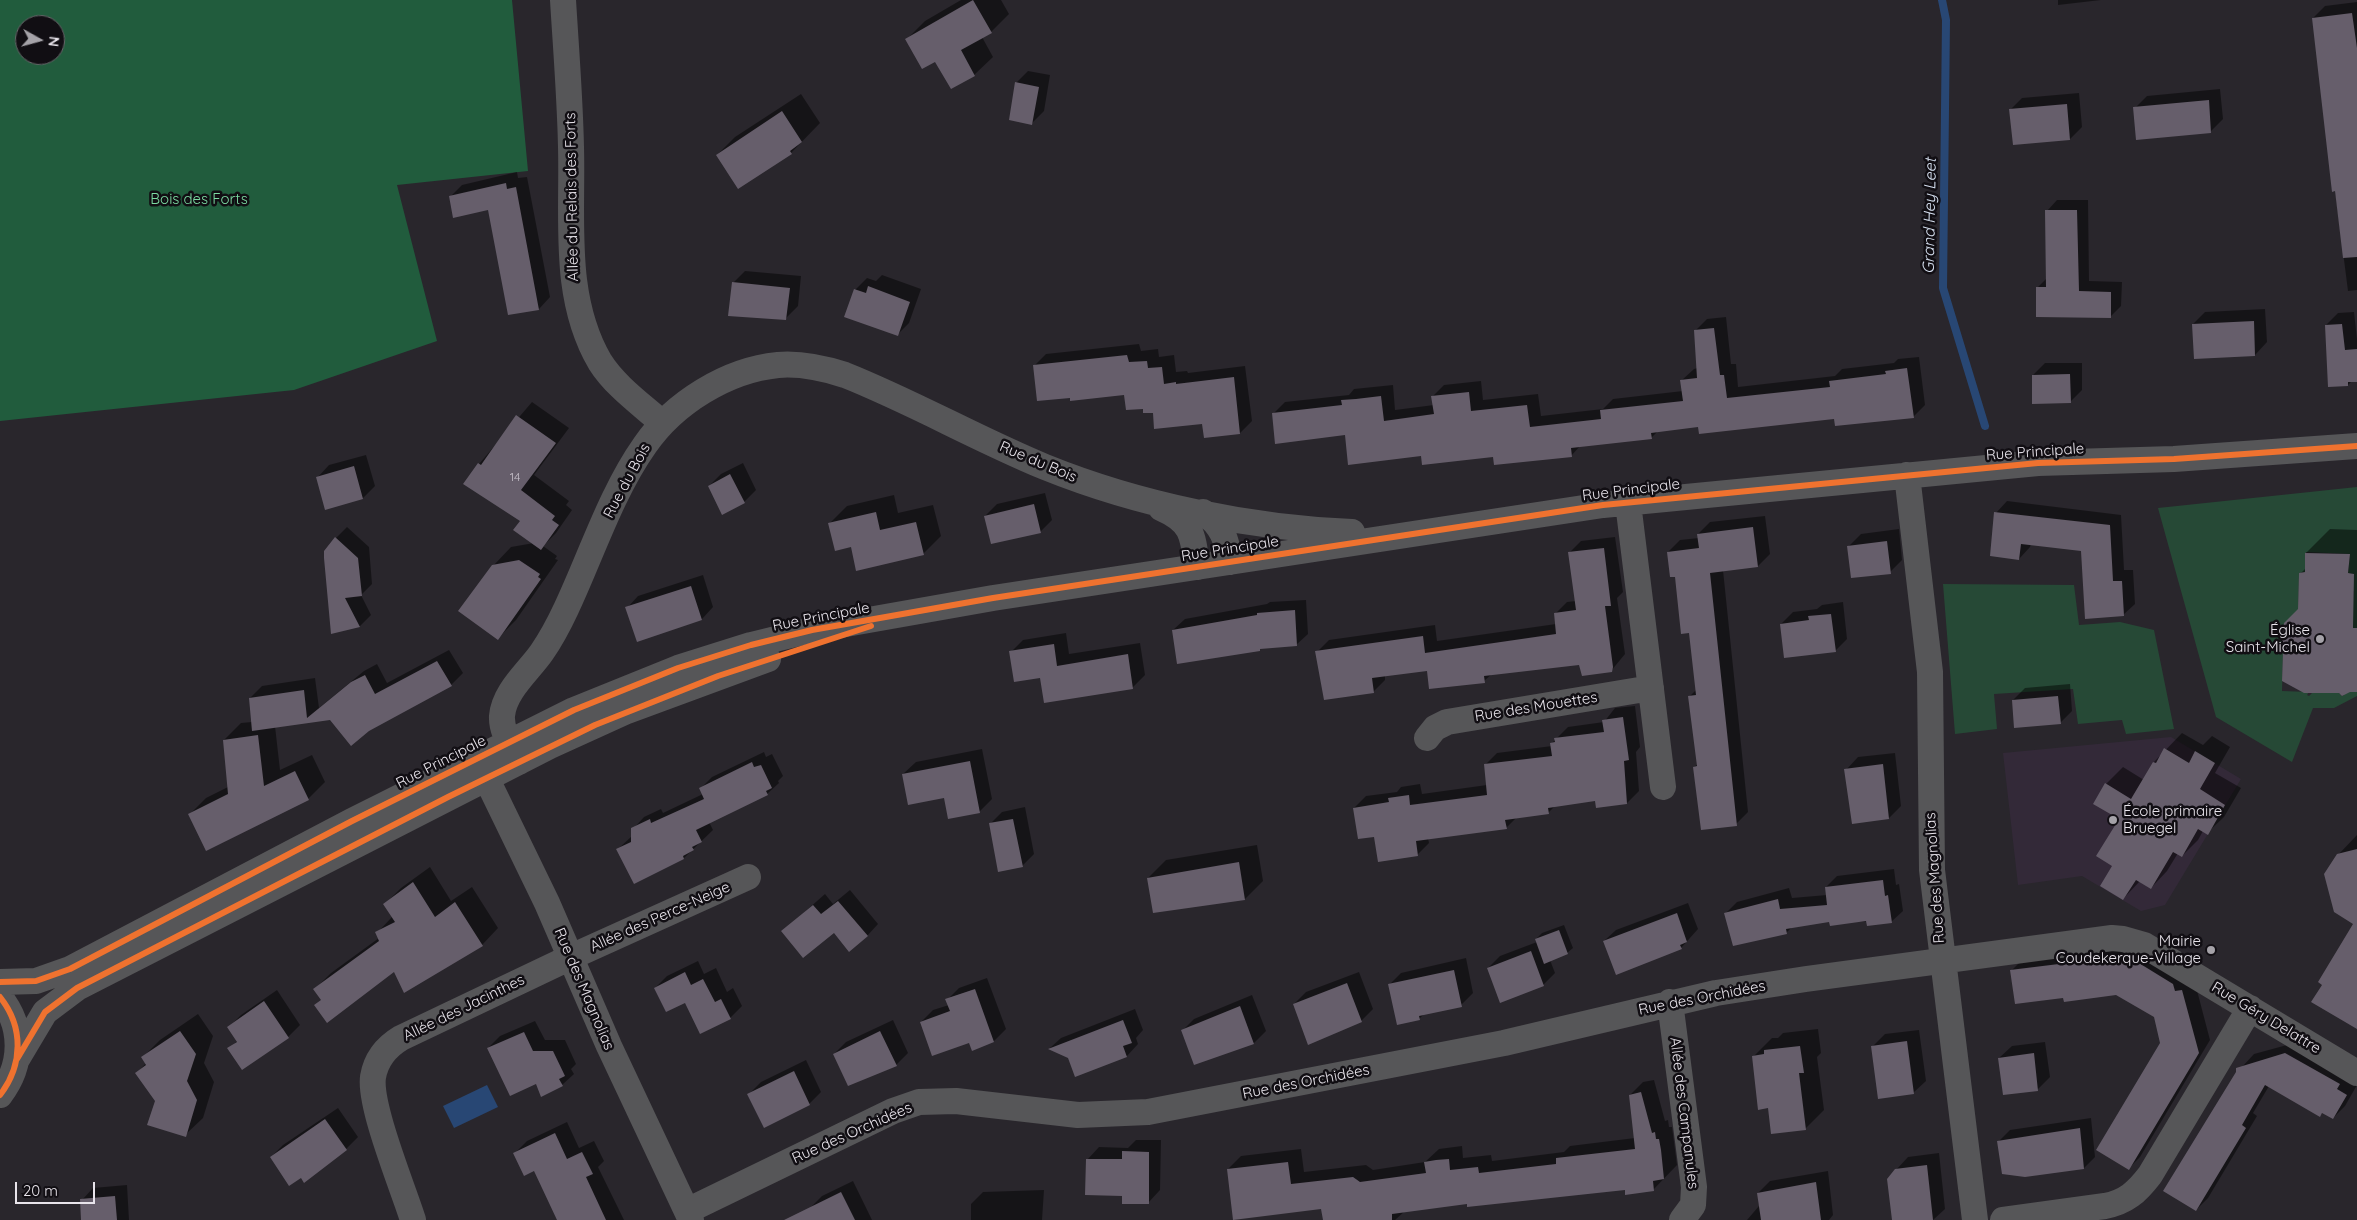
<!DOCTYPE html>
<meta charset="utf-8">
<style>
body{margin:0}
#map{position:relative;width:2357px;height:1220px;overflow:hidden;background:#29262c;font-family:Quicksand,sans-serif}
canvas{display:block}
.north{position:absolute;left:15px;top:15px;width:50px;height:50px;box-sizing:border-box;background:#110e13;border:1px solid #676469;border-radius:50%;rotate:97deg;font-size:14px;font-weight:700;line-height:20px;text-align:center;color:#e8e4eb}
.north::after{content:'';display:block;margin:auto;width:18px;height:22px;background:#a5a2a8;clip-path:polygon(50% 0,100% 100%,50% 72%,0 100%)}
.scale{position:absolute;left:15px;top:1182px;width:80px;height:22px;box-sizing:border-box;border:2px solid #e8e4eb;border-top:0;padding-left:6px;font-size:15px;line-height:18px;white-space:nowrap;color:#e8e4eb;-webkit-text-stroke:4px #110e13;paint-order:stroke}
</style>
<div id="map">
<canvas width="2357" height="1220"></canvas>
<div class="north">N</div>
<div class="scale">20 m</div>
</div>
<script>
const ctx = document.querySelector('canvas').getContext('2d');
ctx.lineJoin = 'round';
function fillPath(path, color) { ctx.fillStyle = color; ctx.fill(path, 'evenodd'); }
function trace(path, color, width, dash) { ctx.strokeStyle = color; ctx.lineWidth = width; ctx.lineCap = dash ? 'butt' : 'round'; ctx.setLineDash(dash || []); ctx.stroke(path); }
function label(font, color, halo, rows, align = 'center') {
  ctx.font = font + ' Quicksand,sans-serif'; ctx.lineWidth = 5; ctx.setLineDash([]); ctx.textBaseline = 'middle'; ctx.strokeStyle = halo; ctx.fillStyle = color; for (const [text, x, y, turn = 0] of rows) {
    ctx.save(); ctx.translate(x, y); ctx.rotate((+turn || 0) * Math.PI / 180); ctx.textAlign = isNaN(turn) ? turn : align; if (halo) ctx.strokeText(text, 0, 0); ctx.fillText(text, 0, 0); ctx.restore();
  }
}
fillPath(new Path2D(`
 M2171,737L2241,779L2165,905L2141,911L2082,876L2018,885L2003,753Z`), '#332938');
fillPath(new Path2D(`
 M2357,487V628H2350L2354,591H2351L2354,574L2348,573L2350,554L2306,552L2305,572L2299,573L2298,627L2281,625L2283,649L2280,650L2283,652L2282,691L2309,692L2307,695L2309,696L2312,693H2339L2342,696L2344,695L2343,692H2357V696L2334,708H2313L2292,762L2216,717L2158,508Z
 M1943,584L2074,585L2079,625L2120,622L2154,630L2174,729L2126,734L2122,720L2078,724L2073,689L1994,694L1997,729L1955,734Z`), '#264936');
fillPath(new Path2D(`
 M0,0H512L528,171L397,185L437,341L294,390L0,421ZM25,25H55V55H25Z`), '#215c3d');
fillPath(new Path2D(`
 M487,1085L498,1107L454,1128L443,1106Z`), '#284774');
fillPath(new Path2D(`
 M961,0H1001L1009,14L991,32L982,37L993,57L974,75L935,60L907,39L925,21Z
 M2058,0H2101L2058,5Z
 M2357,2V290L2348,291L2313,18L2325,6Z
 M1028,71L1050,75L1044,111L1032,123L1016,83Z
 M2220,89L2223,119L2211,131L2137,138L2135,108L2147,96Z
 M2079,93L2082,127L2070,139L2010,110L2022,98Z
 M801,94L820,123L791,153L717,155L735,137Z
 M517,172L518,178L527,177L550,297L539,309L489,209L451,196L462,185Z
 M2057,200H2088L2089,281L2122,282L2121,306L2111,316L2037,288L2047,278V211Z
 M745,271L801,276L798,306L786,318L733,283Z
 M882,275L921,289L909,323L897,335L855,290L867,278L876,281Z
 M2265,309L2267,342L2255,355L2193,324L2205,312Z
 M2354,312L2357,339V381H2352L2348,385L2326,325L2338,313Z
 M1726,317L1731,364H1736L1738,387L1835,376L1842,369L1894,363L1898,359L1919,357L1925,405L1913,417H1835L1699,426L1658,431L1651,438L1581,445L1571,456L1422,455L1273,414L1285,402L1349,395L1354,389L1393,385L1395,410L1434,405L1433,396L1444,385L1481,381L1483,400L1538,394L1541,416L1603,409L1613,399L1683,391L1682,380L1694,369L1698,368L1695,331L1707,319Z
 M1139,344L1141,351L1158,349L1159,357L1174,355L1176,372L1187,371L1188,373L1245,366L1252,421L1240,433L1154,411L1144,407L1126,394L1071,396L1034,366L1046,354Z
 M2045,363H2082V390L2070,402L2033,375Z
 M532,402L569,428L534,475L569,501L566,505L572,510L556,533L543,546L557,556L555,559L558,560L516,620L498,638L493,566L511,547L534,543L522,521L479,464Z
 M366,455L375,486L363,498L317,478L329,465Z
 M743,463L756,490L744,502L709,486L721,474Z
 M1045,493L1052,520L1040,532L985,516L997,504Z
 M894,495L898,513L933,505L941,536L923,554L852,546L829,524L847,506Z
 M2007,501L2121,515L2124,570H2133L2135,604L2123,615L2082,549L2031,544L2030,547L2019,559L1996,513Z
 M1765,516L1770,554L1758,566L1723,570L1748,812L1736,824L1694,767L1698,764L1690,696L1697,689L1690,632L1668,552L1680,540L1699,538L1698,534L1710,522Z
 M347,527L369,547L372,584L361,595L371,615L360,626L332,632L336,538Z
 M1899,529L1902,560L1890,572L1849,546L1861,534Z
 M2330,529L2357,530V690L2300,609V574L2306,568V553Z
 M1615,537L1623,592L1617,598L1625,654L1611,671L1579,663L1492,674L1484,681L1428,670L1385,675V680L1373,692L1317,652L1329,640L1435,625L1437,641L1556,624L1555,614L1567,602L1576,601L1569,553L1581,541Z
 M703,575L713,607L702,619L637,640L627,608L638,596Z
 M1306,600L1308,634L1296,645L1173,630L1185,619L1267,604L1270,602Z
 M1843,602L1847,639L1835,651L1781,624L1793,612L1817,609L1822,605Z
 M1066,633L1069,654L1140,643L1145,675L1133,687L1045,701L1041,676L1011,652L1023,640Z
 M449,650L463,673L451,685L275,726L280,770L312,755L325,782L308,799L207,849L189,815L206,798L228,787L224,740L241,723L252,722L250,698L262,686L315,678L319,708L364,671L377,664L387,683Z
 M2070,684L2072,711L2060,723L2013,700L2025,688Z
 M1635,706L1640,747L1636,752L1639,791L1627,803L1596,800L1556,805L1548,813L1517,817L1506,828L1428,838L1429,843L1417,855L1375,835L1354,808L1366,796L1397,792L1401,787L1420,784L1422,794L1487,785L1485,765L1497,753L1552,746V743L1568,727L1604,722L1615,708Z
 M2182,733L2203,745L2212,736L2230,747L2215,773L2241,788L2224,817L2207,833L2203,831L2198,840L2182,856L2178,853L2167,871L2151,888L2140,881L2123,899L2114,865L2120,819L2095,803L2106,784L2123,767L2144,780L2154,762Z
 M982,749L992,799L980,811L949,817L945,797L903,774L916,762Z
 M764,752L766,757L772,754L783,776L778,781L779,783L767,794L709,822L713,830L684,858L618,849L632,836L633,829L644,817L661,809L663,813L703,794L701,788L712,777Z
 M1895,753L1901,806L1889,818L1846,770L1858,757Z
 M1025,807L1034,854L1022,866L990,824L1002,812Z
 M2357,835V1028L2323,984L2355,924L2338,855Z
 M1257,845L1263,881L1245,899L1148,878L1166,860Z
 M430,867L451,901L472,887L498,928L482,945L395,970L322,999L315,989L331,973L379,938L377,933L392,917L385,904L401,888Z
 M1894,869L1896,885L1899,884L1903,911L1891,922L1830,921L1793,926L1786,933L1726,913L1737,902L1789,888L1792,898L1827,895L1826,887L1837,876Z
 M850,890L878,924L867,936L834,931H783L825,894L833,904Z
 M1688,903L1698,929L1681,948L1604,941L1616,930Z
 M1564,925L1573,948L1567,953L1550,960L1555,973L1543,985L1488,968L1500,956L1537,942L1536,939L1542,933Z
 M2128,945L2194,979L2210,1040L2140,1157L2129,1168L2162,1044L2155,1017L2117,994L2064,997L2012,970L2024,958Z
 M1466,958L1473,993L1461,1005L1424,1014L1419,1019L1389,985L1401,973Z
 M698,961L704,974L716,968L727,992L733,988L742,1006L730,1018L655,988L667,976Z
 M1359,972L1373,1009L1361,1021L1294,1004L1306,992Z
 M987,978L1006,1029L994,1041L970,1042L921,1022L933,1010L949,1005L947,1000L959,988Z
 M277,990L300,1025L288,1037L229,1049L238,1040L229,1027L241,1015Z
 M1252,995L1266,1031L1254,1043L1195,1063L1182,1031L1194,1019Z
 M1135,1009L1143,1030L1136,1038L1138,1044L1127,1056L1076,1075L1069,1057L1050,1048L1061,1038Z
 M198,1014L213,1036L204,1063L214,1082L203,1118L185,1135L156,1101L137,1073L146,1063L143,1057L160,1040Z
 M893,1020L908,1053L896,1065L834,1054L846,1042Z
 M535,1021L545,1040H565L576,1064L571,1069L574,1074L562,1085L536,1082L488,1048L500,1036Z
 M1818,1029L1821,1053L1817,1057L1824,1110L1806,1128L1773,1132L1769,1106L1754,1056L1772,1038H1778L1783,1033Z
 M1919,1030L1926,1081L1913,1093L1873,1046L1885,1034Z
 M2045,1042L2050,1077L2038,1089L1999,1058L2012,1046Z
 M2298,1042L2357,1085L2345,1106L2333,1118L2323,1112L2320,1116L2269,1086L2253,1113L2257,1116L2208,1198L2196,1210L2242,1067L2254,1054Z
 M806,1060L821,1092L809,1104L749,1094L761,1082Z
 M1654,1080L1665,1121L1668,1120L1669,1127H1672L1677,1165L1653,1190L1626,1189L1468,1202L1405,1211L1395,1220H1324L1322,1208L1228,1169L1241,1156L1301,1149L1304,1172L1366,1165L1373,1170L1425,1162L1439,1149L1462,1146L1463,1158L1491,1155L1492,1161L1564,1152L1570,1146L1635,1138L1630,1095L1643,1082Z
 M338,1108L358,1137L346,1149L301,1176L271,1157L283,1145Z
 M2091,1118L2095,1157L2084,1168L1999,1141L2010,1130Z
 M567,1122L579,1148L594,1141L604,1161L598,1167L624,1220H559L535,1170L515,1153L527,1141Z
 M1136,1140H1161L1160,1190L1148,1203L1123,1194L1087,1160L1099,1147L1128,1148Z
 M1939,1153L1945,1209L1933,1220H1893L1896,1170L1908,1157Z
 M1828,1171L1833,1215L1829,1220H1747L1759,1206L1758,1193L1770,1181Z
 M853,1181L872,1220H816L810,1208L822,1196Z
 M127,1185L129,1220H82V1200L93,1188Z
 M1044,1190L1042,1220H971V1204L983,1192Z`), '#0007');
trace(new Path2D(`
 M1942,0L1946,20L1943,288L1985,426`), '#284774', 8);
fillPath(new Path2D(`
 M973,0L992,33L961,50L975,76L951,89L935,62L922,69L905,39Z
 M2352,13L2357,48V257L2343,258L2335,191L2332,192L2312,18Z
 M1015,82L1039,87L1032,125L1009,120Z
 M2209,100L2211,133L2136,140L2133,107Z
 M2067,104L2070,140L2013,145L2009,109Z
 M782,111L802,142L790,151L792,154L738,189L716,155Z
 M506,183L507,189L516,187L539,310L508,315L488,210L453,218L449,196Z
 M2045,210H2077L2079,291L2111,292V318L2036,317V287H2046Z
 M732,282L790,288L786,320L728,316Z
 M868,286L910,302L898,336L844,317L854,289L866,293Z
 M2254,321L2255,356L2194,359L2192,324Z
 M2342,324L2345,350L2357,349V382H2348V386L2328,387L2325,325Z
 M1714,328L1720,375H1724L1727,398L1830,387L1829,381L1886,374L1885,371L1907,368L1914,418L1835,426L1834,419L1699,434L1698,427L1651,433L1652,439L1571,448L1572,457L1494,465L1493,457L1422,465L1421,456L1348,465L1345,435L1275,444L1272,413L1342,405L1341,400L1356,399L1381,396L1384,421L1434,414L1431,396L1469,392L1471,411L1527,405L1530,427L1601,419L1600,410L1683,401L1680,380L1697,378L1694,330Z
 M1127,355L1129,362L1147,361L1148,368L1162,367L1164,384L1176,382V384L1234,377L1240,434L1204,438L1202,424L1154,429L1153,413H1143V409L1126,410L1124,395L1070,401V398L1037,401L1033,365Z
 M2070,374L2071,403L2032,404V375Z
 M516,415L556,443L521,490L555,516L552,520L559,525L541,550L513,530L520,521L463,484L478,463L481,465Z
 M354,466L363,499L325,510L316,477Z
 M730,474L745,503L722,515L708,486Z
 M1034,504L1041,533L991,544L984,516Z
 M876,512L880,530L916,522L924,555L856,571L851,547L835,551L828,523Z
 M1994,512L2110,525L2113,581H2122L2124,616L2085,619L2081,551L2021,544L2019,560L1990,556Z
 M1753,527L1758,567L1710,573L1737,826L1701,830L1693,767L1697,766L1688,696L1696,695L1689,633L1681,634L1675,577H1670L1667,552L1699,548L1697,534Z
 M335,537L358,558L362,596L345,598L360,627L331,634L324,558V551Z
 M1887,541L1891,574L1851,578L1847,546Z
 M1604,548L1611,606H1605L1613,667L1612,672L1582,676L1579,665L1484,676L1485,683L1429,689L1427,671L1372,678L1374,693L1324,700L1315,651L1423,636L1425,653L1556,634L1554,613L1576,610L1568,552Z
 M2305,553L2350,554L2348,573L2354,574L2353,628H2357V692H2350L2342,696L2339,693H2304L2282,681L2283,652H2280L2284,623L2298,609L2299,573L2305,572Z
 M519,560L540,574L538,577L541,579L498,640L458,611L492,565Z
 M691,586L702,620L637,642L625,607Z
 M1295,610L1297,646L1260,649V651L1177,664L1172,630L1257,615V613Z
 M1831,614L1836,652L1784,658L1780,624L1809,620L1808,616Z
 M1054,644L1057,666L1128,654L1133,689L1044,703L1040,678L1014,682L1009,651Z
 M437,661L452,686L369,731L351,746L330,720L252,731L249,698L304,690L307,718L351,682L365,675L375,694Z
 M2058,696L2061,724L2014,728L2012,700Z
 M1623,717L1629,760L1624,761L1627,804L1596,808L1595,801L1548,808L1549,814L1505,820L1507,829L1416,841L1418,856L1378,862L1374,837L1358,839L1353,808L1389,802L1388,798L1409,795L1410,805L1487,795L1484,764L1552,756L1550,743L1555,742L1554,738L1604,732L1602,720Z
 M258,735L264,786L295,771L309,800L206,851L188,814L228,794L223,740Z
 M2164,748L2189,763L2195,751L2215,763L2200,789L2225,805L2208,835L2198,829L2182,857L2173,852L2151,889L2136,880L2123,900L2100,886L2112,866L2096,856L2119,819L2093,804L2105,783L2131,799L2153,762L2156,763Z
 M970,761L980,813L948,819L944,798L908,805L902,774Z
 M752,762L754,767L761,765L772,788L766,791L768,795L696,830L702,842L692,847L694,850L683,856L684,859L634,884L616,849L631,842V828L650,819L651,823L704,799L699,788Z
 M1883,764L1889,819L1852,824L1844,769Z
 M1013,819L1023,867L998,872L989,823Z
 M2357,849V1029L2311,1002L2322,985L2318,982L2353,924L2334,912L2324,874L2337,854Z
 M1239,862L1245,900L1153,913L1147,878Z
 M1883,880L1885,896L1888,895L1892,923L1867,926L1866,921L1830,926L1829,922L1786,929L1787,934L1733,946L1724,913L1778,899L1780,909L1827,905L1825,887Z
 M413,882L435,917L455,902L483,946L404,993L394,972L327,1023L314,1005L321,1000L313,989L379,941L375,932L395,922L383,904Z
 M838,901L868,936L849,952L834,933L803,958L781,931L813,905L821,914Z
 M1677,913L1687,942L1680,945L1682,949L1616,975L1603,941Z
 M1559,930L1568,954L1544,964L1535,939Z
 M1531,951L1544,986L1500,1003L1487,968Z
 M2116,957L2124,961L2134,960L2173,984L2175,991L2182,990L2199,1053L2129,1170L2096,1150L2160,1043L2154,1017L2116,995L2064,1002L2063,998L2015,1004L2010,970Z
 M1454,970L1462,1007L1419,1016L1420,1020L1397,1025L1388,984Z
 M685,972L691,985L703,979L715,1002L721,999L731,1019L700,1034L685,1003L666,1012L654,988Z
 M1347,983L1362,1022L1308,1045L1293,1004Z
 M975,989L994,1042L972,1051L969,1043L932,1056L920,1022L950,1011L945,999Z
 M264,1001L289,1038L242,1070L227,1048L237,1042L227,1027Z
 M1240,1006L1254,1044L1194,1065L1181,1030Z
 M1123,1020L1132,1043L1123,1046L1127,1057L1075,1077L1068,1058L1048,1049Z
 M180,1031L196,1054L187,1081L197,1100L186,1137L147,1125L155,1101L135,1073L146,1065L141,1057Z
 M880,1031L897,1066L848,1086L833,1054Z
 M524,1032L533,1051H553L565,1076L559,1079L563,1086L541,1097L536,1084L510,1096L487,1048Z
 M1907,1041L1914,1094L1878,1099L1871,1046Z
 M1800,1046L1804,1073H1799L1806,1130L1771,1134L1768,1108L1758,1110L1752,1056L1764,1054V1050Z
 M2034,1053L2038,1091L2003,1095L1998,1058Z
 M2285,1053L2340,1084L2337,1089L2347,1095L2333,1119L2322,1113L2320,1117L2265,1085L2242,1125L2246,1128L2196,1211L2163,1191L2236,1072V1068Z
 M794,1071L810,1105L764,1128L747,1094Z
 M1641,1092L1652,1133L1655,1132L1656,1139H1659L1661,1150L1664,1179L1653,1181L1654,1191L1625,1195V1190L1467,1207V1204L1392,1214V1220H1323L1321,1209L1233,1220L1227,1169L1288,1162L1291,1184L1353,1177L1360,1182L1426,1173L1424,1162L1436,1160L1449,1159L1450,1170L1478,1167L1479,1173L1556,1164V1158L1635,1149L1629,1095Z
 M325,1119L347,1150L304,1183L301,1178L289,1186L270,1157Z
 M2080,1128L2084,1169L2025,1177L2002,1174L1997,1141Z
 M555,1133L567,1159L582,1152L593,1174L586,1177L606,1220H557L534,1171L524,1176L513,1153Z
 M1122,1151L1149,1152V1204H1122V1196L1085,1195L1086,1159H1122Z
 M1927,1165L1933,1220H1892L1887,1179L1895,1169Z
 M1816,1182L1821,1220H1761L1757,1193Z
 M841,1192L855,1220H784Z
 M115,1196L117,1220H81L80,1199Z`), '#665e6b');
trace(new Path2D(`
 M563,0C566,49 570,98 571,147C573,220 562,297 600,362C615,386 642,405 662,423
 M1907,475L1930,672L1932,870L1975,1220
 M1628,503L1663,787
 M1161,508C1193,522 1193,536 1197,567
 M1203,512C1222,525 1227,540 1230,562
 M1427,738L1435,728L1447,722L1651,688
 M519,762C512,747 501,732 502,716C504,691 529,671 542,652C551,639 559,624 566,609C591,556 611,493 645,445C674,403 727,370 778,365C801,363 823,368 845,375C913,402 977,439 1045,467C1139,505 1251,528 1352,532
 M479,763L547,903L609,1046L691,1220
 M0,982L36,981L70,969L352,821L574,710L678,668L751,645L812,630L993,598L1603,505L2038,463L2174,459L2357,446
 M0,997C24,1027 23,1065 0,1095
 M1670,1002L1694,1187L1693,1205L1682,1220
 M17,1059L45,1012L77,988L550,746L627,711L768,659
 M687,1211L893,1111L919,1102L956,1101L1078,1115L1148,1112L1504,1043L1716,993L1806,979L2112,938L2123,939L2144,945L2357,1073
 M413,1220C403,1188 369,1106 373,1077C376,1059 386,1047 401,1038L571,957L748,877
 M2003,1220L2105,1206C2126,1202 2137,1192 2150,1175L2250,1008`), '#565658', 26);
trace(new Path2D(`
 M0,982L36,981L70,969L352,821L574,710L678,668L751,645L812,630L993,598L1603,505L2038,463L2174,459L2357,446
 M0,997C24,1027 23,1065 0,1095
 M17,1059L45,1012L77,988L448,797L595,725L718,676L871,626`), '#ef722f', 6);
for (const [x, y, r, color] of [
 [2320,639,5,"#a5a2a8"],
 [2113,820,5,"#a5a2a8"],
 [2211,950,5,"#a5a2a8"]
]) { const dot = new Path2D(); dot.arc(x, y, r, 0, 2 * Math.PI); ctx.fillStyle = color; ctx.fill(dot); trace(dot, '#110e13', 2); }
label('12px', '#c8c2cb', null, [
 ["14",515,477]
]);
label('15px', '#e8e4eb', '#110e13', [
 ["Allée du Relais des Forts",572,197,-91],
 ["Rue Principale",2035,452,-4],
 ["Rue du Bois",1038,462,23],
 ["Rue du Bois",627,481,-62],
 ["Rue Principale",1631,490,-7],
 ["Rue Principale",1230,549,-9],
 ["Rue Principale",821,617,-11],
 ["Rue des Mouettes",1536,707,-9],
 ["Rue Principale",441,762,-27],
 ["Rue des Magnolias",1935,878,-94],
 ["Allée des Perce-Neige",660,917,-24],
 ["Rue des Magnolias",584,989,67],
 ["Rue des Orchidées",1702,998,-11],
 ["Allée des Jacinthes",464,1008,-26],
 ["Rue Géry Delattre",2266,1018,31],
 ["Rue des Orchidées",1306,1082,-11],
 ["Allée des Campanules",1684,1113,83],
 ["Rue des Orchidées",852,1133,-24]
]);
label('15px', '#7cdaa2', '#110e13', [
 ["Bois des Forts",199,199]
]);
label('15px', '#e8e4eb', '#110e13', [
 ["Église",2310,630],
 ["Saint-Michel",2310,647],
 ["École primaire",2123,811,"left"],
 ["Bruegel",2123,828,"left"],
 ["Mairie",2201,941],
 ["Coudekerque-Village",2201,958]
], 'right');
label('italic 16px', '#d9e3f3', '#110e13', [
 ["Grand Hey Leet",1930,216,-89]
]);
</script>
